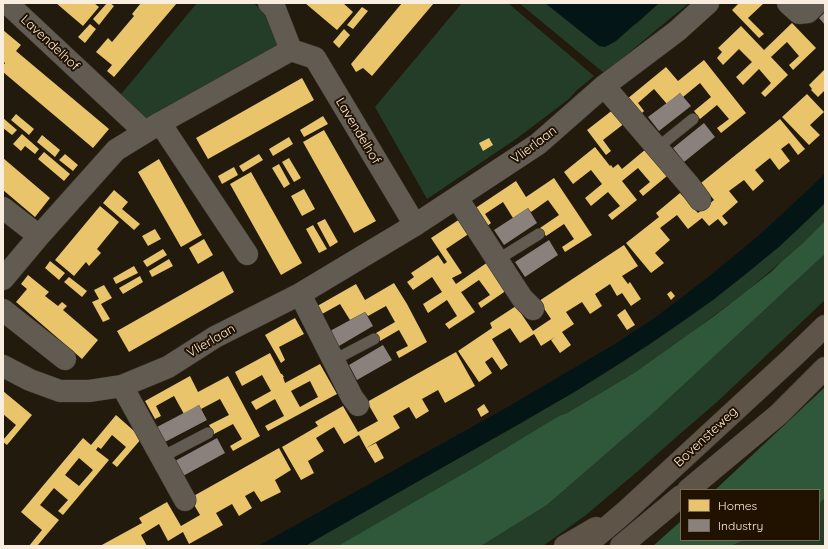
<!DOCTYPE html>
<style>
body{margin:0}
#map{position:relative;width:828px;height:549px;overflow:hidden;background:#221a0d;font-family:Quicksand,sans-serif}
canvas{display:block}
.frame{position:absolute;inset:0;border:4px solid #f9eddf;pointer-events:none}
.legend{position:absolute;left:680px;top:489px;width:140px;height:52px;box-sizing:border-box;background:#211200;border:1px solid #776a59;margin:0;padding:5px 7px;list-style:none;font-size:12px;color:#f9eddf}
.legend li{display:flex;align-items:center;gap:8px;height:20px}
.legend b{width:20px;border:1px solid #776a59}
</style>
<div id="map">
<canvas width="828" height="549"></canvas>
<div class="frame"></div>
<ul class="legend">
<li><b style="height:11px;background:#e9c46a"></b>Homes</li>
<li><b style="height:11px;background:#8a817c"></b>Industry</li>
</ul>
</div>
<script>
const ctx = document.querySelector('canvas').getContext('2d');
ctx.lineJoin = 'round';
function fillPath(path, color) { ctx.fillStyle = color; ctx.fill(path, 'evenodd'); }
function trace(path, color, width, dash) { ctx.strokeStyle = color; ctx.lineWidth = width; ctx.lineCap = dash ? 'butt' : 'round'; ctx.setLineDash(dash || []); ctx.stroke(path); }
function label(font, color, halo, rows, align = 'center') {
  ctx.font = font + ' Quicksand,sans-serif'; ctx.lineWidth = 4; ctx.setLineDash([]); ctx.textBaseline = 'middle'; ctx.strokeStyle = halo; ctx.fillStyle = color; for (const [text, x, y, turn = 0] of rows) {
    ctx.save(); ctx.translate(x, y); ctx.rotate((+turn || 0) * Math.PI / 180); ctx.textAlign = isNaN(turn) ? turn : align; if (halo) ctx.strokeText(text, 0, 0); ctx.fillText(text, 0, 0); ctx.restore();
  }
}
fillPath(new Path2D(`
 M197,3H253L272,18L281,46L146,122L117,99Z
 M462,3H508L594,76L577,90L569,99L516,139L427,199L375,107Z
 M519,3H553L636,24L659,3H689L604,73Z
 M825,203V221L803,243L748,290L695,330L634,373L567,413L559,416L540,429L346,542L338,546H305C483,440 677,352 825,203Z
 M825,254V300L717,402L681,433L638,471L586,515L543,546H481L547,505L652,414Z
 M825,498V546H731L744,540H819V504Z`), '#233d29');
fillPath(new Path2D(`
 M825,221V254L652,414L547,505L481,546H338L480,464L559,416L567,413L634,373L713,317L771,272L781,262L803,243Z
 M825,387V498L819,504V490H715Z
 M681,521V540H744L731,546H653Z`), '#2f583a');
fillPath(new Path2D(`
 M545,3H659L616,41L605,47L599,46Z
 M825,173V203L780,246L713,300L648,345L576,391L305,546H258L506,408L615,344L656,317L707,278L757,237L807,191Z`), '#031515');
fillPath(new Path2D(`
 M56,3H94L99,7L83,26Z
 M107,3H110L114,6L99,25L93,19Z
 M141,3H177L114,77L107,71L112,65L96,52L108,38L112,42L134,16L132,14Z
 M305,3H343L353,12L337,30Z
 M402,3H434L372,76L363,68L356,72L351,64Z
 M739,3H764L748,18L764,34L759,38L732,10Z
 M362,7L368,11L353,29L347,25Z
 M792,23L816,48L793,70L789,65L799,56L787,42L772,56L771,57L788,75L765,97L761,93L771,83L759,69L743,85L736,77L752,62L739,49L723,65L717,58L722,52L718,48L741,26L764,50Z
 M90,24L96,29L85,43L78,37Z
 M344,29L350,35L339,48L333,42Z
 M3,30L21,45L16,51L109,129L93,148L3,72V66L5,63L3,61Z
 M704,60L746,113L721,133L717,128L729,119L717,105L700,119L694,111L711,97L700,83L683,97L680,93L667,104L654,89L638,103L644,111L640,115L627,99L666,67L678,81Z
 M825,69V90L818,97L811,90L812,89L809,85Z
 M302,78L314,100L208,159L196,138Z
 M807,94L824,112L810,125L820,135L809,145L782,117Z
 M614,109L625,123L603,140L611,151L606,155L587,130Z
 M16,114L34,129L29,135L11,120Z
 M323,116L328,124L304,137L300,130Z
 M3,118L17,130L12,135L3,128Z
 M780,119L805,149L798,155L789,143L781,149L790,161L779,170L770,158L755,170L764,181L753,191L744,180L729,191L738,202L722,216L728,223L724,226L718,219L709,226L702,218L688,229L677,215L660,228L670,240L655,253L664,263L651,273L626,243L659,217L656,213L680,193L698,213L704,208L714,200L701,183Z
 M324,130L376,221L354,233L303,142Z
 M22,134L39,149L35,154L25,146L21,151L13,144Z
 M42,135L60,150L55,157L37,142Z
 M289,137L293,144L273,156L269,149Z
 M489,138L493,145L483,151L479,143Z
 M595,147L610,166L611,165L613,168L618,164L622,169L646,149L667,176L643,196L639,191L650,182L638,168L622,181L637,200L612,220L608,215L620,206L608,192L591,206L585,198L602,184L591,170L573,184L564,172Z
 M44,152L70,174L64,181L38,159Z
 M65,154L78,165L73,171L59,160Z
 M259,154L263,160L243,172L239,166Z
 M3,158L50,198L35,217L3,190Z
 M289,158L301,178L294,182L282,162Z
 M159,159L202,235L181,247L138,172Z
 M279,164L290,184L284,188L272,168Z
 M234,167L238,175L222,184L218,176Z
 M251,172L302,263L281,275L230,184Z
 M554,178L592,235L565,252L562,247L574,239L564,224L546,236L540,228L559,215L548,200L531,212L528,208L513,218L503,202L485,214L491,223L486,227L474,209L516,181L526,197Z
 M304,189L315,209L302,216L291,196Z
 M114,190L128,202L122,209L140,224L134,230L103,203Z
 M100,206L119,222L97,249L101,253L89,266L86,262L74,276L55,260Z
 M325,219L338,242L330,247L317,223Z
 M460,219L470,233L446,249L462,273L452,278L456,284L488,262L507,290L481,308L478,303L490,295L479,280L463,291L461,292L475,312L449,329L445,324L457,316L447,300L428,313L423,304L442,292L432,277L413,290L407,282L414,277L411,273L438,255L444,264L447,262L431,238Z
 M313,225L327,249L319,253L306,229Z
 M155,229L161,239L148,246L142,236Z
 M204,239L213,255L198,264L189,248Z
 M624,245L638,266L622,276L628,284L630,282L641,299L631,306L622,293L617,296L610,284L595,294L602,306L590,314L582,302L566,312L574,324L562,332L571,345L560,353L551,340L555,337L541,346L534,334L520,343L510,328L492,339L508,365L501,370L492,357L485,362L492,373L479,382L458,351L492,328L490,323L516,306L533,331L551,319L539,301Z
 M163,249L167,255L147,267L143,261Z
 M169,259L173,266L152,277L149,271Z
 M50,261L65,273L59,280L45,268Z
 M134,266L138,273L116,284L113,278Z
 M223,271L234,292L129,352L117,331Z
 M28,275L49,292L45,296L58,306L62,302L67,306L63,310L98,340L82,359L16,302L27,289L21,284Z
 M140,276L143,282L123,294L119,288Z
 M69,277L87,291L82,297L64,282Z
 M394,283L407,304L427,342L399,358L396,352L408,346L399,330L380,341L376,333L395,322L386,306L368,316L365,312L350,320L340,304L322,314L312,309L356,284L365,300Z
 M104,285L112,298L101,304L110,319L103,322L92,302L99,299L94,290Z
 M671,291L675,296L671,300L667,294Z
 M625,309L635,325L627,330L617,315Z
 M295,318L304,334L279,347L285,360L281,363L265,335Z
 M456,352L475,386L445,403L438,390L422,399L429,411L416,419L409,407L393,416L400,428L366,448L359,435L344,444L334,427L316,438L324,451L308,461L314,473L301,480L282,447L318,426L315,422L343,406L358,432L378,421L367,402Z
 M270,353L281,374H282L284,377H283L285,383L320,364L337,394L268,431L265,426L284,416L275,399L256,410L251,402L271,391L262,375L242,386L235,372ZM310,381L318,397L300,407L291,391Z
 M190,376L198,392L228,376L260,436L233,451L230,446L242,439L233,424L214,434L209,425L229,415L220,399L201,409L199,405L184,414L174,396L156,406L161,416L155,419L145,401Z
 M3,391L32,415L7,445L3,442V440L16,425L3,414Z
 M484,404L489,412L481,417L477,409Z
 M116,415L142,438L117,467L112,463L126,447L112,435L101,449L98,447L96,450L109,460L63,515L58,511L68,500L54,488L40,505L59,520L37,546H29L42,530L21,512L83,438L91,445ZM79,458L93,470L79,486L65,475Z
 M376,443L384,458L375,463L366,448Z
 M279,448L291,470L275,480L281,492L261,502L254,491L245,496L252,508L239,516L232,504L216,513L223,525L189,544L183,532L168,541L159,524L141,535L147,546H100L142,523L139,518L167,502L181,526L200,515L190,498Z`), '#e9c46a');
fillPath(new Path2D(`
 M825,12V25L819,18Z
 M680,93L691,106L659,131L648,117Z
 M704,123L715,137L684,162L673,148Z
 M528,208L537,223L504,245L494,230Z
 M549,240L558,255L525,277L515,262Z
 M365,312L373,326L339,346L330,331Z
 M383,345L392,360L357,380L349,365Z
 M199,405L207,420L165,442L157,427Z
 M217,438L225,453L183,476L175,461Z`), '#8a817c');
const service = new Path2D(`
 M657,148L693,119
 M497,260L539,234
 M334,360L374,339
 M162,457L208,433`);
const minor = new Path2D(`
 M7,3L145,132
 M788,3L799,13L808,12L817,3
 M291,50L315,58L415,225
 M604,86L689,185L700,200
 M160,123L247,254
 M457,198L522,298L533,309
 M3,208L39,236
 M3,279L39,236L116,150L160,123L291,50L275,9L269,3
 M300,294L352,397L358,405
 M3,310L65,359
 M3,366L30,380L60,391H89L122,386L168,367L215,337L300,294L415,225L538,144L604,86L677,31L708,3
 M122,386L185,500`);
const secondary = new Path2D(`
 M688,490L779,414L825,368
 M565,546L596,528
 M585,546L625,512L794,356L825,326
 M621,546L681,496`);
trace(service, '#3a332b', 12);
trace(minor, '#3a332b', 23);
trace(secondary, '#3a332b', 23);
trace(service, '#625b52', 11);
trace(minor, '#625b52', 22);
trace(secondary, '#5e5548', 22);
label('13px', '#f9eddf', '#211200', [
 ["Lavendelhof",50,43,43],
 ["Lavendelhof",358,131,59],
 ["Vlierlaan",534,145,-37],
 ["Vlierlaan",211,341,-30],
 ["Bovensteweg",706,437,-43]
]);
</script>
